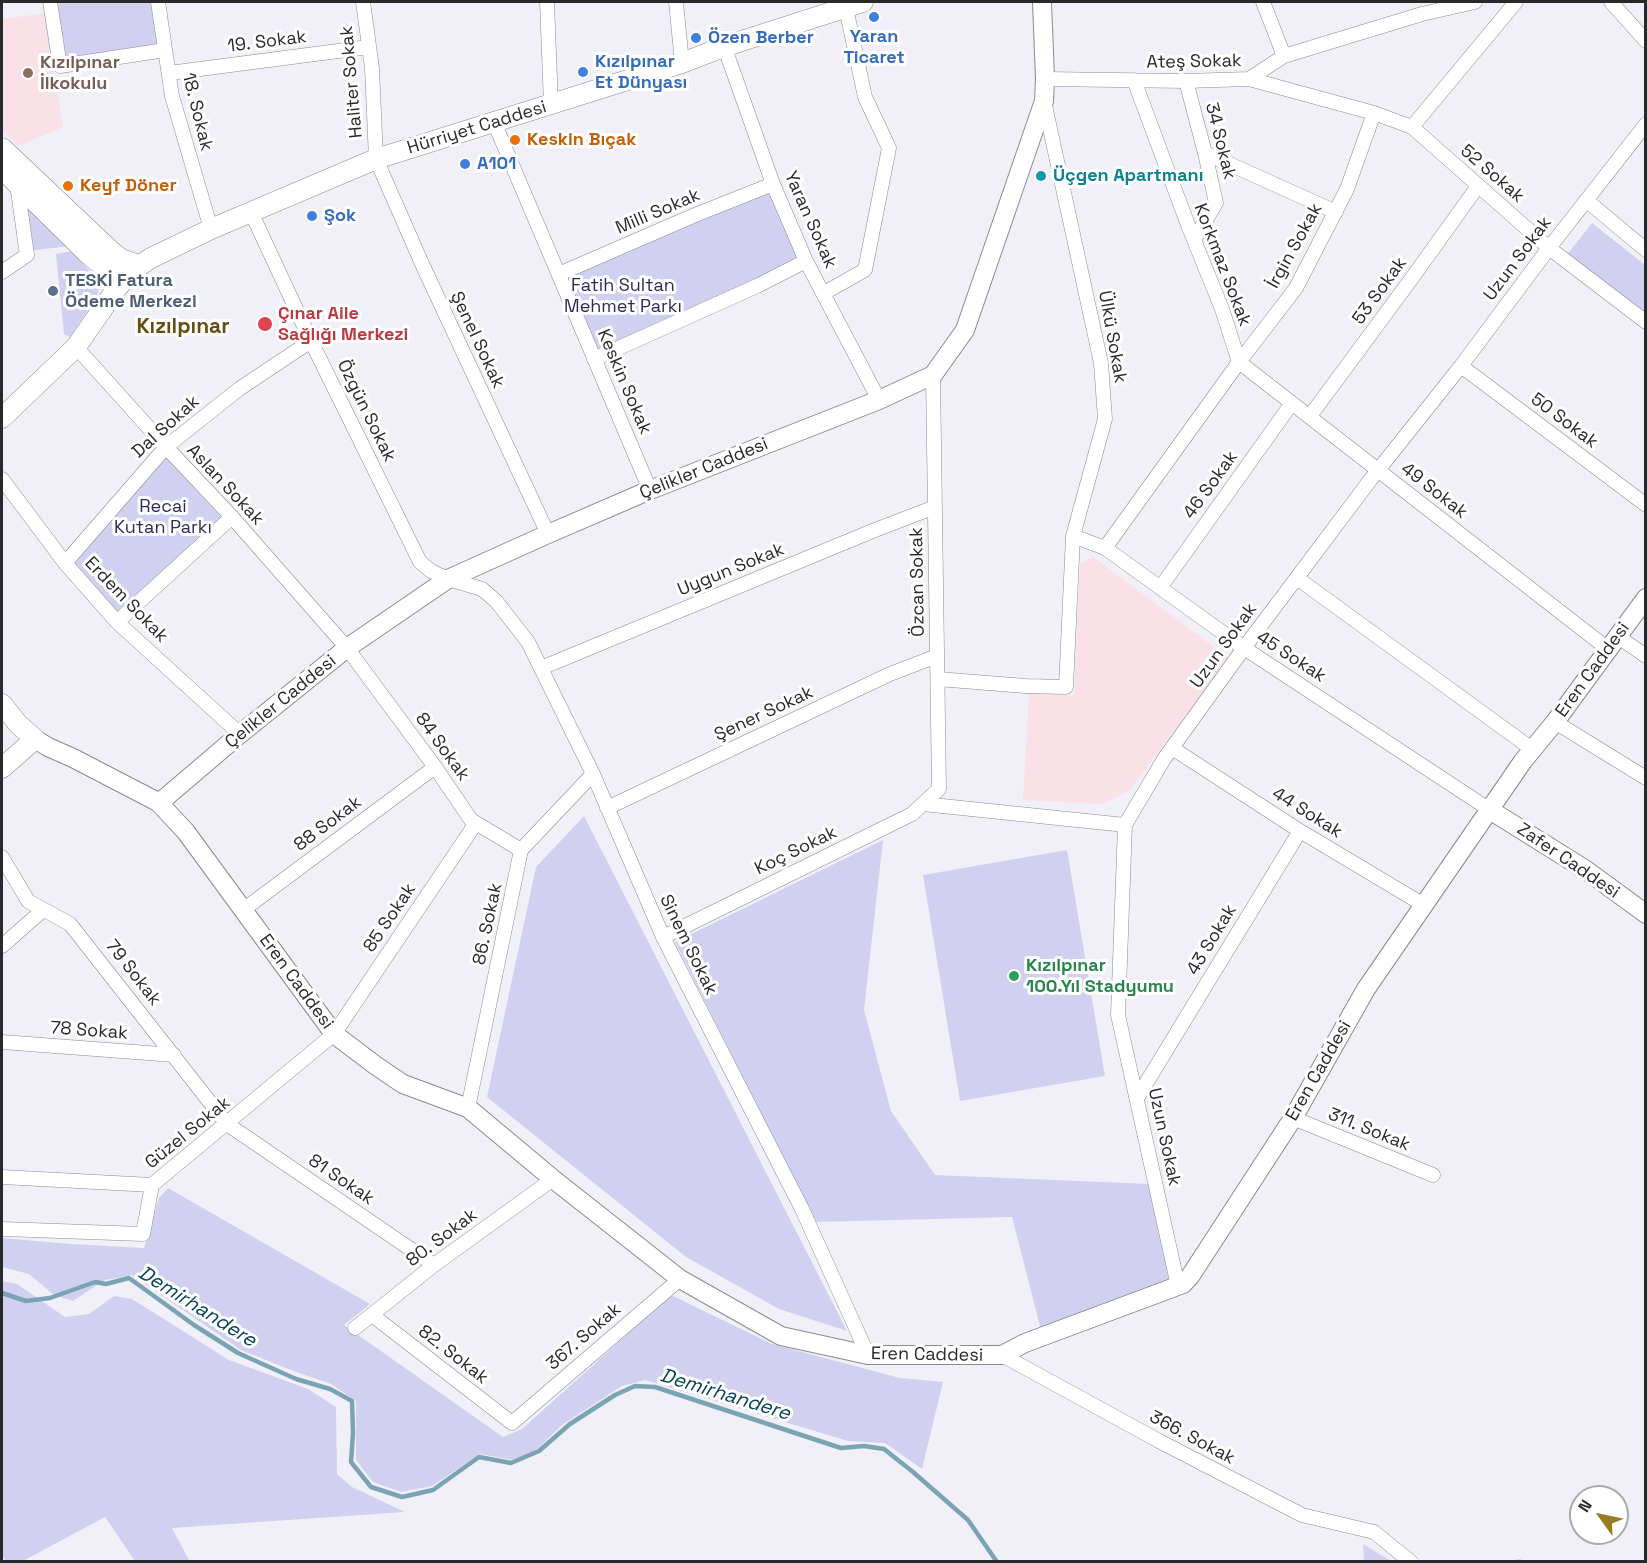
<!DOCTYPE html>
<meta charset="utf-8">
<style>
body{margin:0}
#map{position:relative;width:1647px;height:1563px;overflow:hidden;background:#f1f0f9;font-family:"Space Grotesk",sans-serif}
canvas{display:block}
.frame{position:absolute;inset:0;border:3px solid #29292c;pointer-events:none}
.north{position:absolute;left:1569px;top:1485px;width:60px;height:60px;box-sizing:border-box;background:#fff;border:2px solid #a9a9ab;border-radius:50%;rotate:303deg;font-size:16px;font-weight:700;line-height:24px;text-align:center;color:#29292c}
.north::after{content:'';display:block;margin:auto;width:21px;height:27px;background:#9a7a24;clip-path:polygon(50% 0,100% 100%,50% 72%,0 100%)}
</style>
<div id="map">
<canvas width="1647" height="1563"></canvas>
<div class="frame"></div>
<div class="north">N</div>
</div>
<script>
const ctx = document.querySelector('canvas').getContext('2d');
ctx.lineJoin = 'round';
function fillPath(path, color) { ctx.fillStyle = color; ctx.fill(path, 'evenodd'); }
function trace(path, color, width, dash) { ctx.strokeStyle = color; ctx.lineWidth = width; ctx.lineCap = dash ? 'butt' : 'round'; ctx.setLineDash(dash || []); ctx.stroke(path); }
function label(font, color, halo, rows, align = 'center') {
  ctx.font = font + ' "Space Grotesk",sans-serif'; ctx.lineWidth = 6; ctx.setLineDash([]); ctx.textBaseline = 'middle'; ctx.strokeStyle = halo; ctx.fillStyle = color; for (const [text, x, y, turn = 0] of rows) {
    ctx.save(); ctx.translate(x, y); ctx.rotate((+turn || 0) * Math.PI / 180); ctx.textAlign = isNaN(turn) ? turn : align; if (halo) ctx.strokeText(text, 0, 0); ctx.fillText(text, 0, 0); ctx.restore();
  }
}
fillPath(new Path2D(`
 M46,13L63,127L18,146L2,129V19Z
 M1093,557L1229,658L1129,791L1102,804L1023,800L1029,693L1074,695L1080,564Z`), '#fae0e7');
fillPath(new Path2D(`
 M50,2H158L165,50L60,66Z
 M770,189L799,261L594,355L562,278Z
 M18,192L69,246L28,251Z
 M1592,223L1645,265V319L1566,256Z
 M72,251L92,273L99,284L97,297L70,337L64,334L56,254Z
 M166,458L223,519L115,613L70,563L151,468Z
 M584,816L847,1331L779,1309L686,1257L487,1097L536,867Z
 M883,840L864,1010L891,1111L935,1175L1151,1184L1169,1281L1041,1330L1012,1217L816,1222L675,942Z
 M1067,850L1105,1076L960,1101L923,875Z
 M168,1188L370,1304L344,1325L503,1437L522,1429L671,1295L772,1344L900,1378L943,1382L922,1469L885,1443L848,1441L645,1380L622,1386L562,1425L534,1452L513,1460L480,1454L432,1486L401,1492L373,1482L356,1460V1401L331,1384L296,1372L241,1350L132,1275L105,1280L73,1301L54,1295L29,1274L2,1267V1238L71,1244L144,1248L159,1198Z
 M2,1281L17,1284L65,1317L89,1314L114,1296L132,1299L229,1360L308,1389L336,1407L337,1474L352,1487L405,1512L172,1528L190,1562L135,1561L105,1517L23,1561H6L2,1556Z
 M1363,1544L1391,1561H1364Z`), '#d2d0f0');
trace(new Path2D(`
 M2,1293L26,1301L50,1298L95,1282L106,1284L129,1278L194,1325L238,1353L296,1379L330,1389L352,1401L353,1433L351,1462L371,1487L402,1497L433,1490L479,1457L511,1463L539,1451L570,1424L615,1395L635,1386L655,1387L841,1448L864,1446L884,1449L913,1472L968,1520L997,1562
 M1516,1562H1521`), '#7aa4b3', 4.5);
const minor = new Path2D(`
 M50,2L60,66L165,50
 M158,2L172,96L211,229
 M363,2L372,68L376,159L423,266L548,534
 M547,2L551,105
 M676,2L682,63
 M1263,2L1284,56
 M1611,2L1646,41
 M726,46L728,57L773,184L806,261L879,400
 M169,73L369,47
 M1045,79L1186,81L1249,79L1374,113L1412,127L1549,248L1646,322
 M1249,79L1284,56L1422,14L1475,2
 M1134,80L1188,225L1222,309L1239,362L1608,649
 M1186,81L1205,153L1216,203L1194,240
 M494,122L650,490
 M1412,127L1516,2
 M1205,153L1336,212
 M1586,200L1646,250
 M251,212L311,341L420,562L431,571L448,579L482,589L496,601L528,642L593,774L663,937L802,1209L868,1355
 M2,272L27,255L17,184
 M559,274L695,215L773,184
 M824,293L865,270L889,148L865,97L846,8
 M76,347L166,447L232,517L347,648L435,767L471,820L521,850
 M594,359L757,286L806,261
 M1461,366L1646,505
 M1310,416L1412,278L1478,186
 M2,479L65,563L117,622L240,734
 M1073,536L1105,548L1244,648L1490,810
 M1105,548L1239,362L1296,288L1347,189L1374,113
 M65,563L166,447L239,389L311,341
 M1297,578L1532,749
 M1160,588L1292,403
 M117,622L232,517
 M1617,636L1646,656
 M541,668L875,530L935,507
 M938,679L1025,686L1066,687L1073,536L1105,419L1101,363L1044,101
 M1555,722L1646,778
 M1172,748L1300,831L1424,905
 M923,804L1125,825
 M607,808L890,674L937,656
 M2,857L28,901L70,924L227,1124L434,1265
 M243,910L435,767
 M663,937L912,814L939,789L933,375
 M2,946L43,910
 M2,1042L174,1055
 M1137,1098L1300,831
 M468,1108L521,850L593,774
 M1293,1118L1433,1175
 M2,1177L152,1185L334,1034L476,823
 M2,1229L143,1234L152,1185
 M1178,1286L1118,1015L1125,825L1164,759L1244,648L1371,479L1461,366L1549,248L1646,124
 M372,1315L512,1423L680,1279
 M355,1328L434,1265L553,1179
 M1002,1355L1159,1441L1302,1515L1374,1532L1411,1562`);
const tertiary = new Path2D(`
 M35,739L48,747L73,758L154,800L159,803L186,832L334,1034L375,1065L403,1084L468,1108L553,1179L680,1279L781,1336L868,1355H1002L1025,1343L1183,1284L1191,1275L1293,1118L1366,989L1523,761L1555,722L1646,598
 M159,803L240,734L347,648L448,579L548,534L650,490L879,400L933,375L965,330L1044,101L1045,79L1042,2
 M1490,810L1586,870L1646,914`);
const secondary = new Path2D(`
 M2,148L111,251L121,259L139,265
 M2,169L86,252L122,282
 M2,418L76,347L117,288L132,271L151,258L211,229L376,159L682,63L726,46L863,2
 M2,704L18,724L35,739L2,768`);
trace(minor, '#8a8a92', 15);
trace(tertiary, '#8a8a92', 20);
trace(secondary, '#8a8a92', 21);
trace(minor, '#fff', 14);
trace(tertiary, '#fff', 18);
trace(secondary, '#fff', 20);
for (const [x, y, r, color] of [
 [874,17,6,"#3f7fe0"],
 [696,38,6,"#3f7fe0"],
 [583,72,6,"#3f7fe0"],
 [28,73,6,"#8d6e63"],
 [515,140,6,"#e8710a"],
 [465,164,6,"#3f7fe0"],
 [1041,176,6,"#0f9aa8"],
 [68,186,6,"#e8710a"],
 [312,216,6,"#3f7fe0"],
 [53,291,6,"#5c6f8a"],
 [265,324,8,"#e0444e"],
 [1014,976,6,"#2e9e5b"]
]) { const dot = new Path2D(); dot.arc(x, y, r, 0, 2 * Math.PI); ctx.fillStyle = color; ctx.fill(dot); trace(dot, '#fff', 2); }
label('bold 18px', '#366cbe', '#fff', [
 ["Yaran",874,37,"center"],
 ["Ticaret",874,58,"center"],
 ["Özen Berber",708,38],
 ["Kızılpınar",595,62],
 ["Et Dünyası",595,83],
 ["A101",477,164],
 ["Şok",324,216]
], 'left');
label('18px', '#29292c', '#fff', [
 ["19. Sokak",267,42,-7],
 ["Ateş Sokak",1194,62,-1],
 ["Haliter Sokak",352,82,-95],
 ["18. Sokak",197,112,76],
 ["Hürriyet Caddesi",477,128,-17],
 ["34 Sokak",1220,141,76],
 ["52 Sokak",1492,174,41],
 ["Milli Sokak",658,212,-23],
 ["Yaran Sokak",810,220,66],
 ["İrgin Sokak",1295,246,-61],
 ["Uzun Sokak",1518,259,-53],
 ["Korkmaz Sokak",1222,265,69],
 ["53 Sokak",1380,291,-54],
 ["Ülkü Sokak",1112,337,80],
 ["Şenel Sokak",477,340,65],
 ["Keskin Sokak",624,382,67],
 ["Özgün Sokak",366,411,64],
 ["50 Sokak",1564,421,37],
 ["Dal Sokak",166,427,-42],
 ["Çelikler Caddesi",704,469,-22],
 ["Aslan Sokak",225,485,47],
 ["46 Sokak",1211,485,-54],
 ["49 Sokak",1434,491,38],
 ["Uygun Sokak",731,570,-22],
 ["Özcan Sokak",918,582,-91],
 ["Erdem Sokak",126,600,46],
 ["Uzun Sokak",1224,646,-54],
 ["45 Sokak",1291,657,33],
 ["Eren Caddesi",1593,670,-54],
 ["Çelikler Caddesi",281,702,-39],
 ["Şener Sokak",764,714,-25],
 ["84 Sokak",442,747,54],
 ["44 Sokak",1307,813,32],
 ["88 Sokak",328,824,-37],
 ["Koç Sokak",796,851,-26],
 ["Zafer Caddesi",1568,861,34],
 ["85 Sokak",390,918,-56],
 ["86. Sokak",488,924,-78],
 ["43 Sokak",1212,940,-59],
 ["Sinem Sokak",688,945,64],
 ["79 Sokak",133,973,52],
 ["Eren Caddesi",296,982,54],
 ["78 Sokak",89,1031,4],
 ["Eren Caddesi",1319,1071,-60],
 ["311. Sokak",1369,1130,22],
 ["Güzel Sokak",188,1133,-39],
 ["Uzun Sokak",1164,1137,78],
 ["81 Sokak",341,1180,34],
 ["80. Sokak",442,1238,-37],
 ["367. Sokak",584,1337,-41],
 ["82. Sokak",453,1355,38],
 ["Eren Caddesi",927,1355,1],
 ["366. Sokak",1192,1438,28]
]);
label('bold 18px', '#785e54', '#fff', [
 ["Kızılpınar",40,63],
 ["İlkokulu",40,84]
], 'left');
label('bold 18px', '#c56008', '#fff', [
 ["Keskin Bıçak",527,140],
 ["Keyf Döner",80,186]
], 'left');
label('bold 18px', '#0d838f', '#fff', [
 ["Üçgen Apartmanı",1053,176]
], 'left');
label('bold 18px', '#4e5e75', '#fff', [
 ["TESKİ Fatura",65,281],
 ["Ödeme Merkezi",65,302]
], 'left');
label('18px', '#302957', '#fff', [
 ["Fatih Sultan",623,286],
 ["Mehmet Parkı",623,307],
 ["Recai",163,507],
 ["Kutan Parkı",163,528]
]);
label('bold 18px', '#be3a42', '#fff', [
 ["Çınar Aile",278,314],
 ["Sağlığı Merkezi",278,335]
], 'left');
label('bold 18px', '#27864d', '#fff', [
 ["Kızılpınar",1026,966],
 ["100.Yıl Stadyumu",1026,987]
], 'left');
label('italic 20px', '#064455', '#fff', [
 ["Demirhandere",197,1307,32],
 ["Demirhandere",725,1395,17]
]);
label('bold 21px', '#644f13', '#fff', [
 ["Kızılpınar",183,327]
]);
</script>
